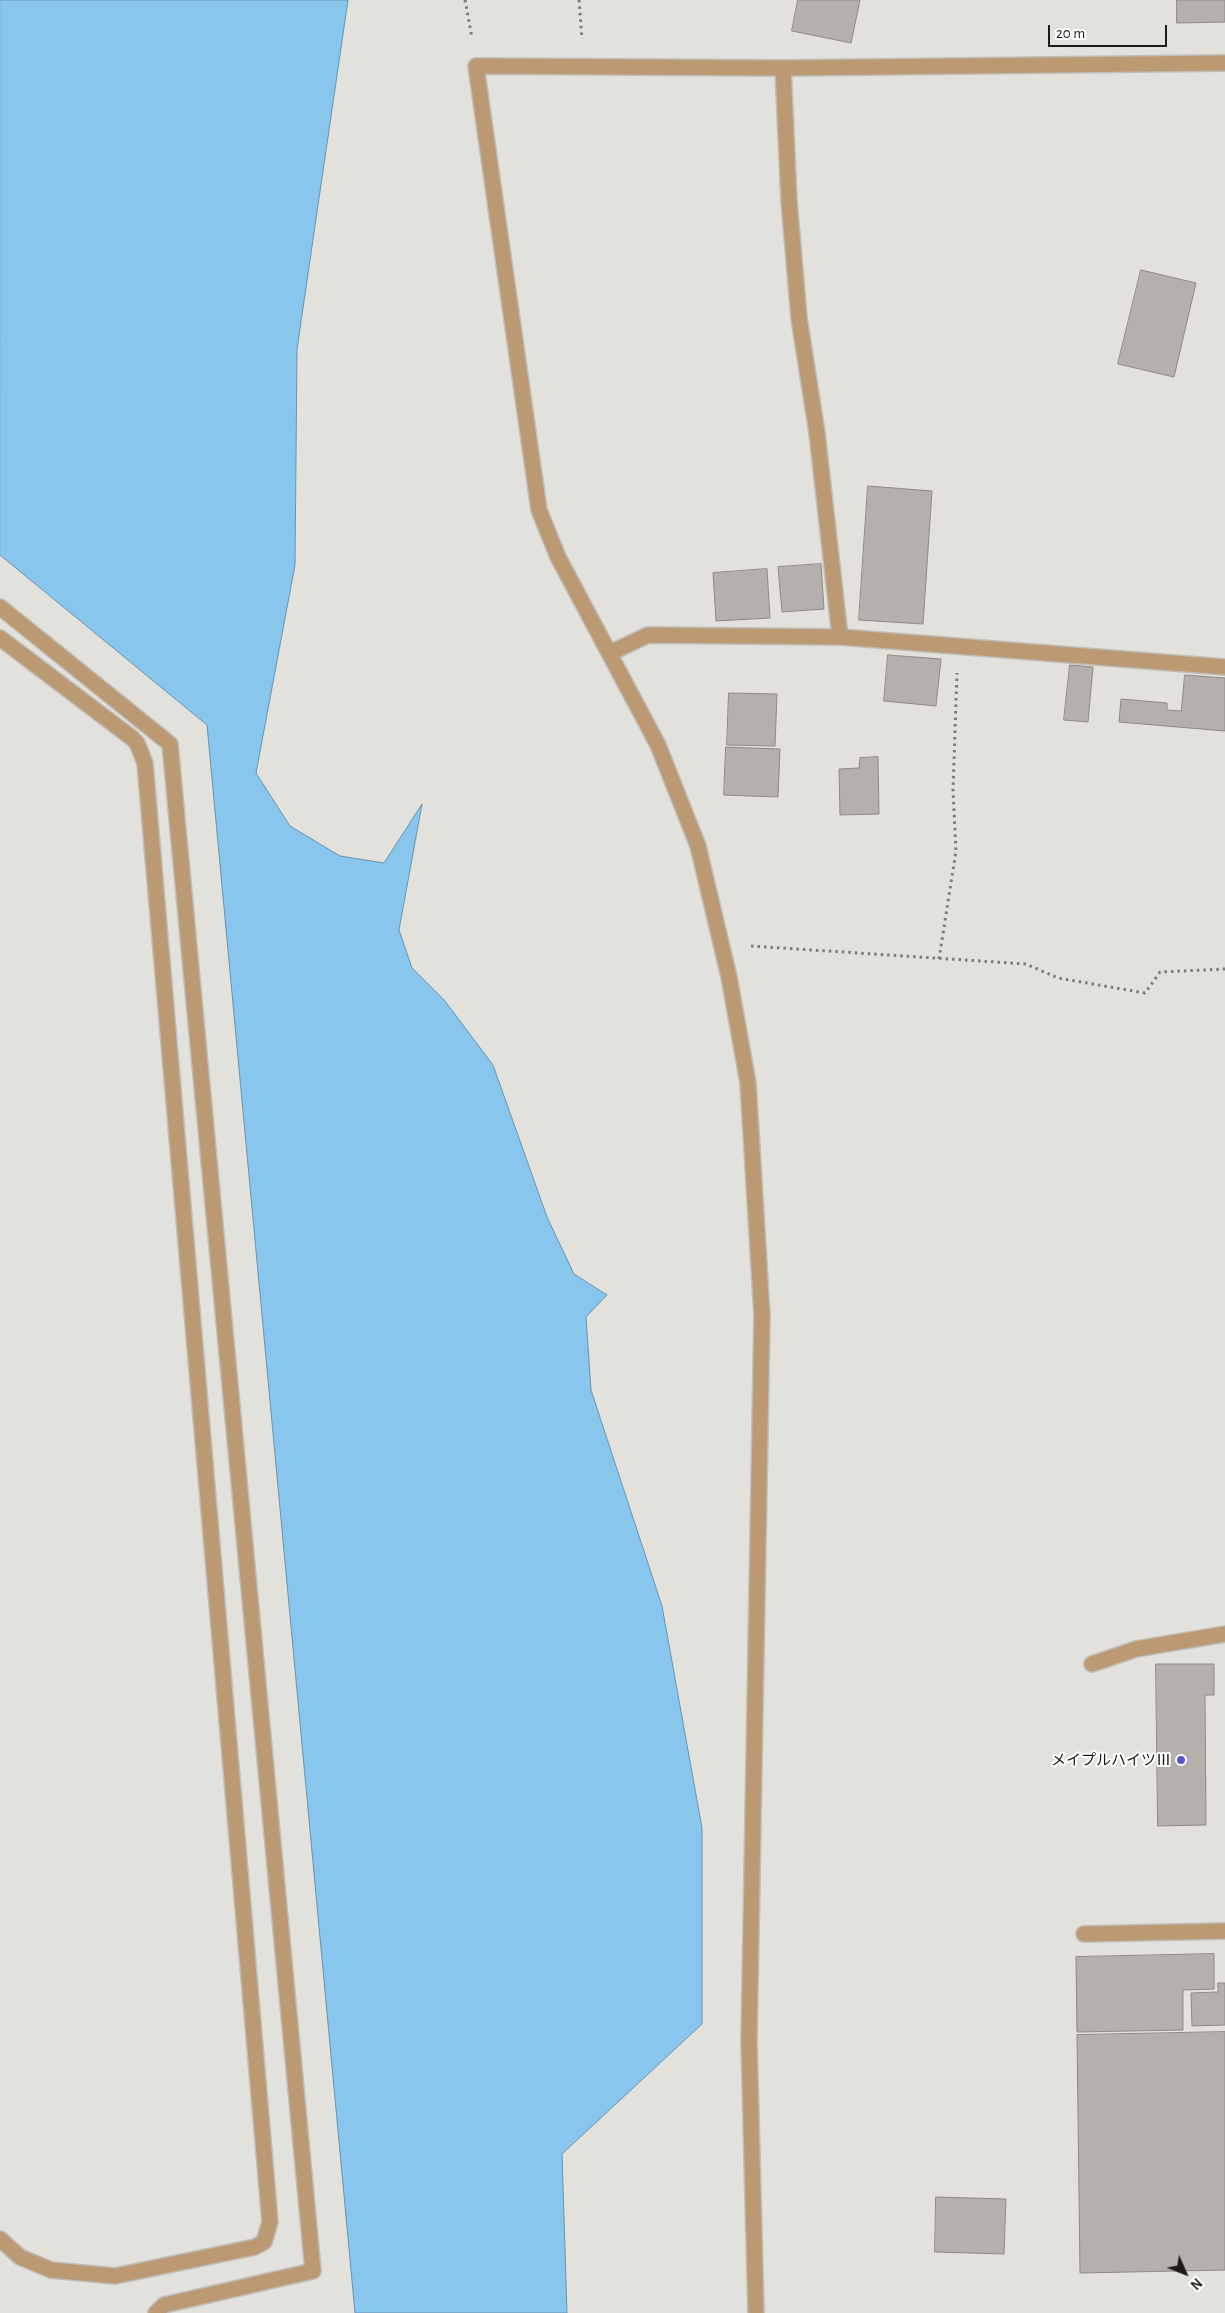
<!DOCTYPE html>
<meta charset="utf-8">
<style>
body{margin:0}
#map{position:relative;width:1225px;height:2313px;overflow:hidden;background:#e3e1db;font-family:"Alegreya Sans",sans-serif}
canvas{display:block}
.north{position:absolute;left:1160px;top:2248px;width:50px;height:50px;-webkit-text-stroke:4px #fff;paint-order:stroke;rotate:134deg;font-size:14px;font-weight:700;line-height:20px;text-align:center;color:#1c1b19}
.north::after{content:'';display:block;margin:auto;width:18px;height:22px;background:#1c1b19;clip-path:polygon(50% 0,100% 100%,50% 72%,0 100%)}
.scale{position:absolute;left:1048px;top:25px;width:119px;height:22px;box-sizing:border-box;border:2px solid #1c1b19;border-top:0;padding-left:6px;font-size:15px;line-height:18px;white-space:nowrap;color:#1c1b19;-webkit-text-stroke:4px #fff;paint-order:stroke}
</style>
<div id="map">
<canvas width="1225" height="2313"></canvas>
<div class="north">N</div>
<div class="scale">20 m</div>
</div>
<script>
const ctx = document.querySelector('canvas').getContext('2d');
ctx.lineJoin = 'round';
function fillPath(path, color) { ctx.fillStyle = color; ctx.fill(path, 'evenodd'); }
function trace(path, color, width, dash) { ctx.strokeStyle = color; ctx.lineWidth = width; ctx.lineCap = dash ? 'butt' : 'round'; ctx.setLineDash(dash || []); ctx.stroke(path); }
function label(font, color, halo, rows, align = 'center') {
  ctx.font = font + ' "Alegreya Sans","Noto Sans JP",sans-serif'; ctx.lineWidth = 4; ctx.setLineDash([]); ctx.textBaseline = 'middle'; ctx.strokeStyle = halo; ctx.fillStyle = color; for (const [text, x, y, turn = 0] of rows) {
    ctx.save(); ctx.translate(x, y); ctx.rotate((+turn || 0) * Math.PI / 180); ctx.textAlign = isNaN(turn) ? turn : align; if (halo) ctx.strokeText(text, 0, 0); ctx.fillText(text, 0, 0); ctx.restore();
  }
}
const water = new Path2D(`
 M0,0H348L297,349L295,565L256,773L290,826L340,856L384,863L422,804L399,930L412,968L445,1001L493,1065L547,1217L574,1274L607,1295L586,1317L591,1390L662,1606L702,1828V2024L562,2154L567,2313H355L207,725L0,555Z`);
fillPath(water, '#89c6ee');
trace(water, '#6893ae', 1);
const building = new Path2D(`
 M798,0H860L851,43L792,31Z
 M1177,0H1225V22L1177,23Z
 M1141,270L1196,283L1174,377L1118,364Z
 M868,486L932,491L923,624L859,620Z
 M821,564L824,609L782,612L778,567Z
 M767,569L770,618L716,621L713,573Z
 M888,655L941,659L936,706L884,701Z
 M1070,665L1093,667L1088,722L1064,720Z
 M1185,675L1225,678V731L1119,722L1121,699L1167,703V710L1181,711Z
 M729,693L777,694L775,746L727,745Z
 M726,747L780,749L778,797L724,795Z
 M878,757L879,814L840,815L839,769L859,768L860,758Z
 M1156,1664H1214V1695H1205L1206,1825L1158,1826Z
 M1214,1954V1989L1183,1990V2030L1077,2032L1076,1957Z
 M1218,1983H1225V2025L1192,2026L1191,1993L1218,1992Z
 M1225,2032V2270L1080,2273L1077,2035Z
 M936,2197L1006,2199L1004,2254L935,2252Z`);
fillPath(building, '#b6b0ad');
trace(building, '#8f8986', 1);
const service = new Path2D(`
 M0,607L170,744L313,2271L164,2305L156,2313
 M0,638L132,738L137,743L145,763L270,2222L264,2242L255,2247L115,2276L51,2270L20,2257L0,2239`);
const minor = new Path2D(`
 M783,68L789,201L799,318L817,433L840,637L1225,667
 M610,653L648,635L840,637
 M1092,1664L1136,1649L1225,1634
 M1084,1934L1225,1931
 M756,2313L749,2041L762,1315L748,1083L729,977L698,846L658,745L558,557L539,510L476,66L783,68L1225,63`);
trace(service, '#bfbdb8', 18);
trace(minor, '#bfbdb8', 18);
trace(new Path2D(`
 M465,0L472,38
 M579,0L582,39
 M751,946L1026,964L1058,978L1145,993L1160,972L1225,969
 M939,959L956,851L953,790L957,673`), '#7d7b77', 3, [2.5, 4]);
trace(service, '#bb9973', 15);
trace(minor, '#bb9973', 15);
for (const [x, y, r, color] of [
 [1181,1760,5,"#5954cc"]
]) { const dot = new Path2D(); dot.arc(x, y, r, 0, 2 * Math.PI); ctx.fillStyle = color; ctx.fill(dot); trace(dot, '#fff', 2); }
label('15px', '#1c1b19', '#fff', [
 ["メイプルハイツⅢ",1171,1760]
], 'right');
</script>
